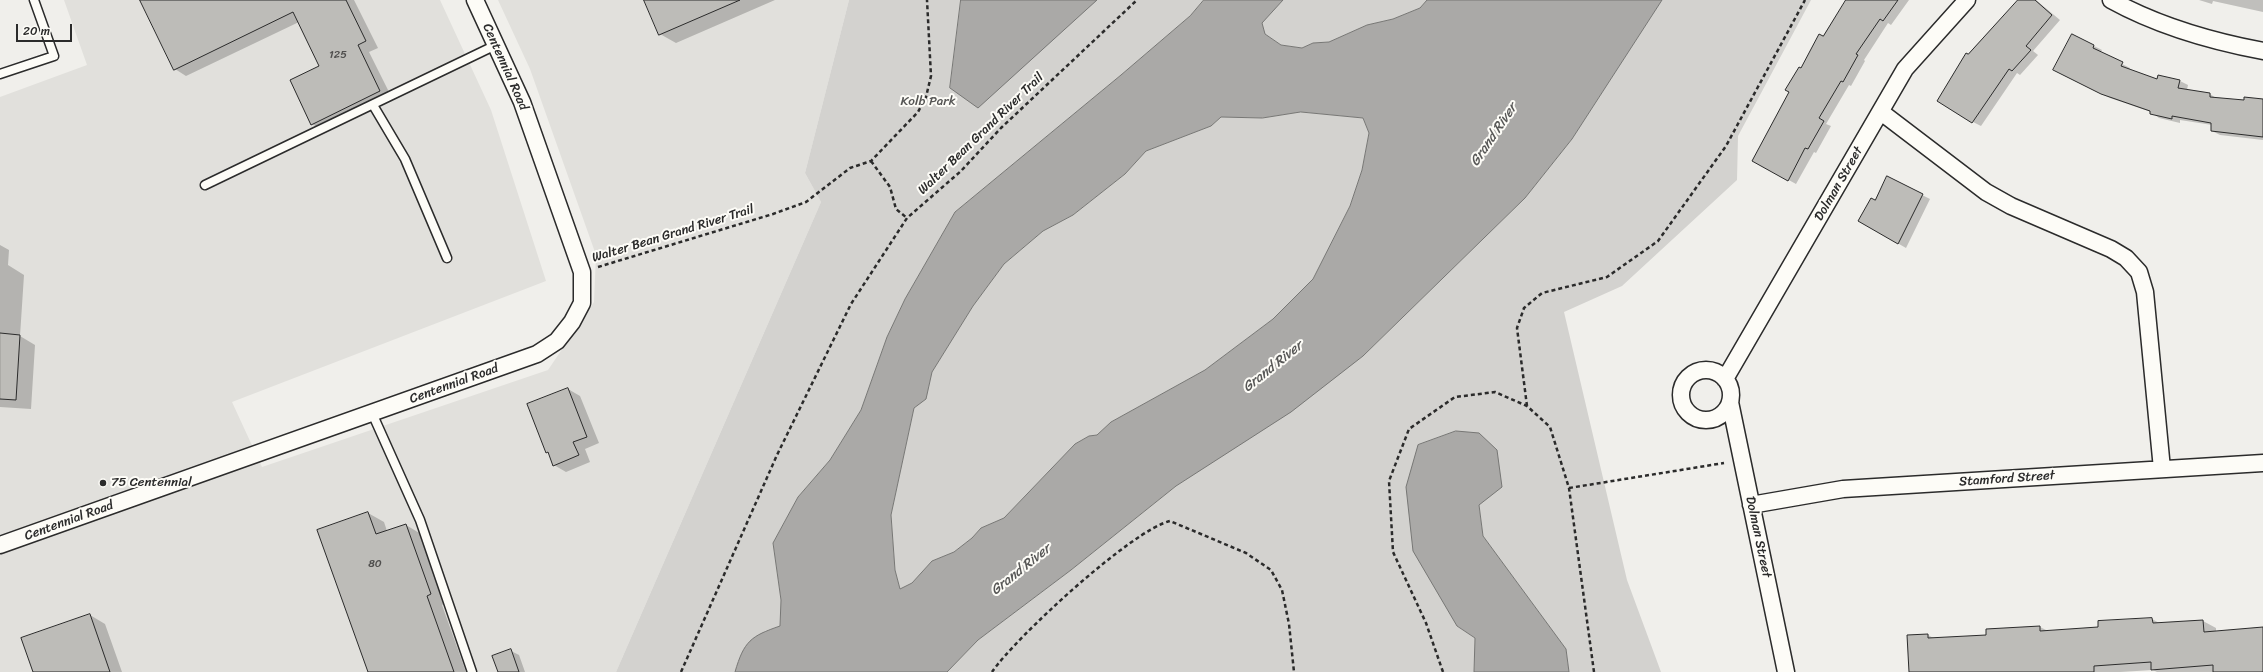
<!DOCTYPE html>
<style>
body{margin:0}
#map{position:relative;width:2263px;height:672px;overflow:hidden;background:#f0efeb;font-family:Sriracha,sans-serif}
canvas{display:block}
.scale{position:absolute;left:16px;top:24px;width:56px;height:18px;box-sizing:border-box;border:2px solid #2b2b2b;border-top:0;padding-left:5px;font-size:12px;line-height:14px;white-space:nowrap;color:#2b2b2b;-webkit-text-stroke:3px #fdfcf7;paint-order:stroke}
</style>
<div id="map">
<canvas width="2263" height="672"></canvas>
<div class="scale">20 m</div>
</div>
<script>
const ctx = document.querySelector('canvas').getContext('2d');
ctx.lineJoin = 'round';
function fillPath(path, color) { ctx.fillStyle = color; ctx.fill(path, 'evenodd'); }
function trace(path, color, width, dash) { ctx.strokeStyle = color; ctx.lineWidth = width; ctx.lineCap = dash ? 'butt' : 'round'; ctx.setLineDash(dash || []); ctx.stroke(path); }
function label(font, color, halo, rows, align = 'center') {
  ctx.font = font + ' Sriracha,sans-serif'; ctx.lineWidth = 4; ctx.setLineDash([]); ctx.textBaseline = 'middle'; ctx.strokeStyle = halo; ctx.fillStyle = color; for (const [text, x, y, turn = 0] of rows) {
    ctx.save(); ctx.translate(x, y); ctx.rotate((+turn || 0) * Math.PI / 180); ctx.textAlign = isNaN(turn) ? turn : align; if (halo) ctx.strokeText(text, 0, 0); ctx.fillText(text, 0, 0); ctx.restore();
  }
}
fillPath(new Path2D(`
 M64,0H440L491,110L546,281L232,402L262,467L548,370L594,302L596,255L530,69L498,0H849L805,173L821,202L616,672H0V97L87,65Z`), '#e1e0dc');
fillPath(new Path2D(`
 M849,0H1204L1190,16L1121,75L955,212L905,299L887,337L861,410L830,460L798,497L773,543L781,600L780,626L765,631L740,656L735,672H616L821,202L805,173Z
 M1283,0H1427L1420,8L1393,19L1367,25L1329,42L1313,43L1302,48L1281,45L1265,34L1261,23Z
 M1662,0H1811L1738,136L1737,180L1622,286L1564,312L1627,580L1661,672H1569L1566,649L1483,536L1479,505V433L1457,626L1475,638L1474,672H947L978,640L1071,570L1176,486L1363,356L1525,198L1572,139Z
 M1301,112L1363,118L1369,133L1362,170L1350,206L1313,279L1273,319L1205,370L1111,422L1097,435L1089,436L1075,444L1004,518L981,528L972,538L954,552L932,561L912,583L900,589L895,570L891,515L914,408L926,398L932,372L973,306L1004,264L1043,231L1073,215L1125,174L1146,151L1211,126L1221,117L1262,118Z`), '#d3d2cf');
const water = new Path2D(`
 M961,0H1097L978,108L950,88Z
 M1204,0H1283L1262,23L1265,34L1281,45L1302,48L1313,43L1329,42L1367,25L1393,19L1420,8L1427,0H1662L1572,139L1525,198L1363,356L1291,412L1176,486L1071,570L978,640L947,672H735C744,641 751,636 780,626L781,600L773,543L798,497L830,460L861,410L887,337L905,299L955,212L1121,75L1190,16ZM1301,112L1363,118L1369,133L1362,170L1350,206L1313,279L1273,319L1205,370L1111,422L1097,435L1089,436L1075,444L1004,518L981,528L972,538L954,552L932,561L912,583L900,589L895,570L891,515L914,408L926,399L932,372L973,306L1004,264L1043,231L1073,215L1125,174L1146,151L1211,126L1221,117L1262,118Z
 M1456,431L1479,433L1497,450L1502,487L1479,505L1483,536L1566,649L1569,672H1474L1475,638L1457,626L1413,551L1406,487L1418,445Z`);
fillPath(water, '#aaa9a7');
trace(water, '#777775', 1);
fillPath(new Path2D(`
 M141,0H354L378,48L369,52L392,98L324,131L312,124L320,66L299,22L186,76L175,69Z
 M645,0H775L676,43L660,34Z
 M1847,0H1909L1891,25L1888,23L1864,60L1865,61L1851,86L1849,85L1826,124L1831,126L1816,153L1814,152L1796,184L1754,161L1801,69Z
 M2019,0H2036L2060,20L2033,51L2038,55L2020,75L2017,73L1981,126L1973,122L1968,55Z
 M2199,0H2263V12L2213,1L2212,4Z
 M2072,35L2102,50L2100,53L2130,68L2129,70L2158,80L2159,76L2180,81L2188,85L2187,90L2210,94L2216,98L2245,101L2263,100V140L2220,135L2212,131V125L2180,120V123L2159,118L2151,112L2110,98L2063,75Z
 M1922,195L1930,199L1906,248L1859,221L1875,202Z
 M0,245L9,250L8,265L24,275L20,336L35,345L31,409L0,407Z
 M568,389L580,396L599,443L585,449L590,462L566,472L554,465L549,454L547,452Z
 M368,513L384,522L387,531L406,525L421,534L446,603L442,605L466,672H369Z
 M90,615L105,624L122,672H34Z
 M2152,619L2161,624L2203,621L2216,628V632L2263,628V672H2157L2153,670L2120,672H1910L1928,635L1935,639L1987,636L2040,627L2048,631L2099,628Z
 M511,651L519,655L525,672H499Z`), '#0003');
const building = new Path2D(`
 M140,0H346L366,41L358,45L380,91L311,125L290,80L319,66L293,12L174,70Z
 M644,0H740L659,35Z
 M1846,0H1898L1883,21L1880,19L1856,54L1858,55L1843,82L1841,81L1819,118L1824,121L1808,149L1805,148L1788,181L1752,161L1789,92L1785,90L1799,67L1801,68L1819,34L1823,36Z
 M2018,0H2035L2052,15L2026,46L2031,50L2012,71L2009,69L1972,123L1937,101L1966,53L1968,54Z
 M2072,34L2094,45L2093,48L2123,62L2121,66L2157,79L2158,75L2180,80L2178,88L2210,93V97L2244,100V97L2263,99V137L2211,131V123L2172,116V119L2150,114V111L2101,94L2053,70Z
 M1887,176L1923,194L1898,244L1858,221L1871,198L1875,200Z
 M0,333L20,335L16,400L0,399Z
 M568,388L587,437L573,442L579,455L553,466L548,452L546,453L527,404Z
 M368,512L376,534L406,524L431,594L427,596L454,672H368L317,530Z
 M90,614L110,672H33L21,638Z
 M2152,618L2153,623L2203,620L2204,632L2263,627V672H2213V665L2151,670V662L2094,666V672H1909L1907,635L1928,634V638L1986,635V629L2040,626V631L2098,627V621Z
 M511,649L519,672H498L492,656Z`);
fillPath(building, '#bdbcb8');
trace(building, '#2b2b2b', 1);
const lane = new Path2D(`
 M0,74L54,56L34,0
 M373,105L405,159L447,258
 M205,185L496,45
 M372,413L420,520L472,672`);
const street = new Path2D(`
 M2111,0C2158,26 2210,41 2263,51
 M1881,112L1986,192L2011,206L2111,249L2126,258L2139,272L2145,292L2162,469
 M1681 395a25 25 0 1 1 50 0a25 25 0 1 1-50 0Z
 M1725,379L1905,69L1967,0
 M1730,402L1786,672
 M1751,505L1843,489L2263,463
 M0,545L537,354L557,341L572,322L582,303V272L522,102L475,0`);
trace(lane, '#2b2b2b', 11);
trace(street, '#2b2b2b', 19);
trace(new Path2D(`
 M871,161L890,187L896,209L907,218
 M598,267L773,214L806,202L850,168L871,161L918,112L926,97L931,76L927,0
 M1527,406L1517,328L1524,308L1542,293L1607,277L1658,241L1726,146L1805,0
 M1569,488L1724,463
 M681,672L777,455L851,304L907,218L961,171L1001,128L1137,0
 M992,672C1015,638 1132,530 1170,521L1246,553L1271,570L1282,590L1289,624L1294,672
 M1443,672L1426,623L1393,552L1389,481L1409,429L1455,397L1495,392L1527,406L1550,427L1569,488L1594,672`), '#2b2b2b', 2.5, [4, 3]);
trace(lane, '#fdfcf7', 8);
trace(street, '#fdfcf7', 16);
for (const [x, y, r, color] of [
 [103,483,4,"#2b2b2b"]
]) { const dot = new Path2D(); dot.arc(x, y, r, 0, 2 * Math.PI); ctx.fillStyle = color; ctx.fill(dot); trace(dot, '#fdfcf7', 1.5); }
label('11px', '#504f4e', null, [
 ["125",338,55],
 ["80",375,564]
]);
label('13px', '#2b2b2b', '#fdfcf7', [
 ["Centennial Road",505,67,66],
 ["Walter Bean Grand River Trail",981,134,-44],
 ["Dolman Street",1839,184,-60],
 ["Walter Bean Grand River Trail",673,234,-17],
 ["Centennial Road",454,384,-20],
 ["Stamford Street",2007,479,-4],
 ["Centennial Road",69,521,-20],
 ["Dolman Street",1758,537,78]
]);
label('13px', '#555554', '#fdfcf7', [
 ["Kolb Park",928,102]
]);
label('13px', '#2b2b2b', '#fdfcf7', [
 ["75 Centennial",111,483]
], 'left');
label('italic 14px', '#575756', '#fdfcf7', [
 ["Grand River",1494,135,-56],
 ["Grand River",1273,367,-39],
 ["Grand River",1021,570,-39]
]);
</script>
